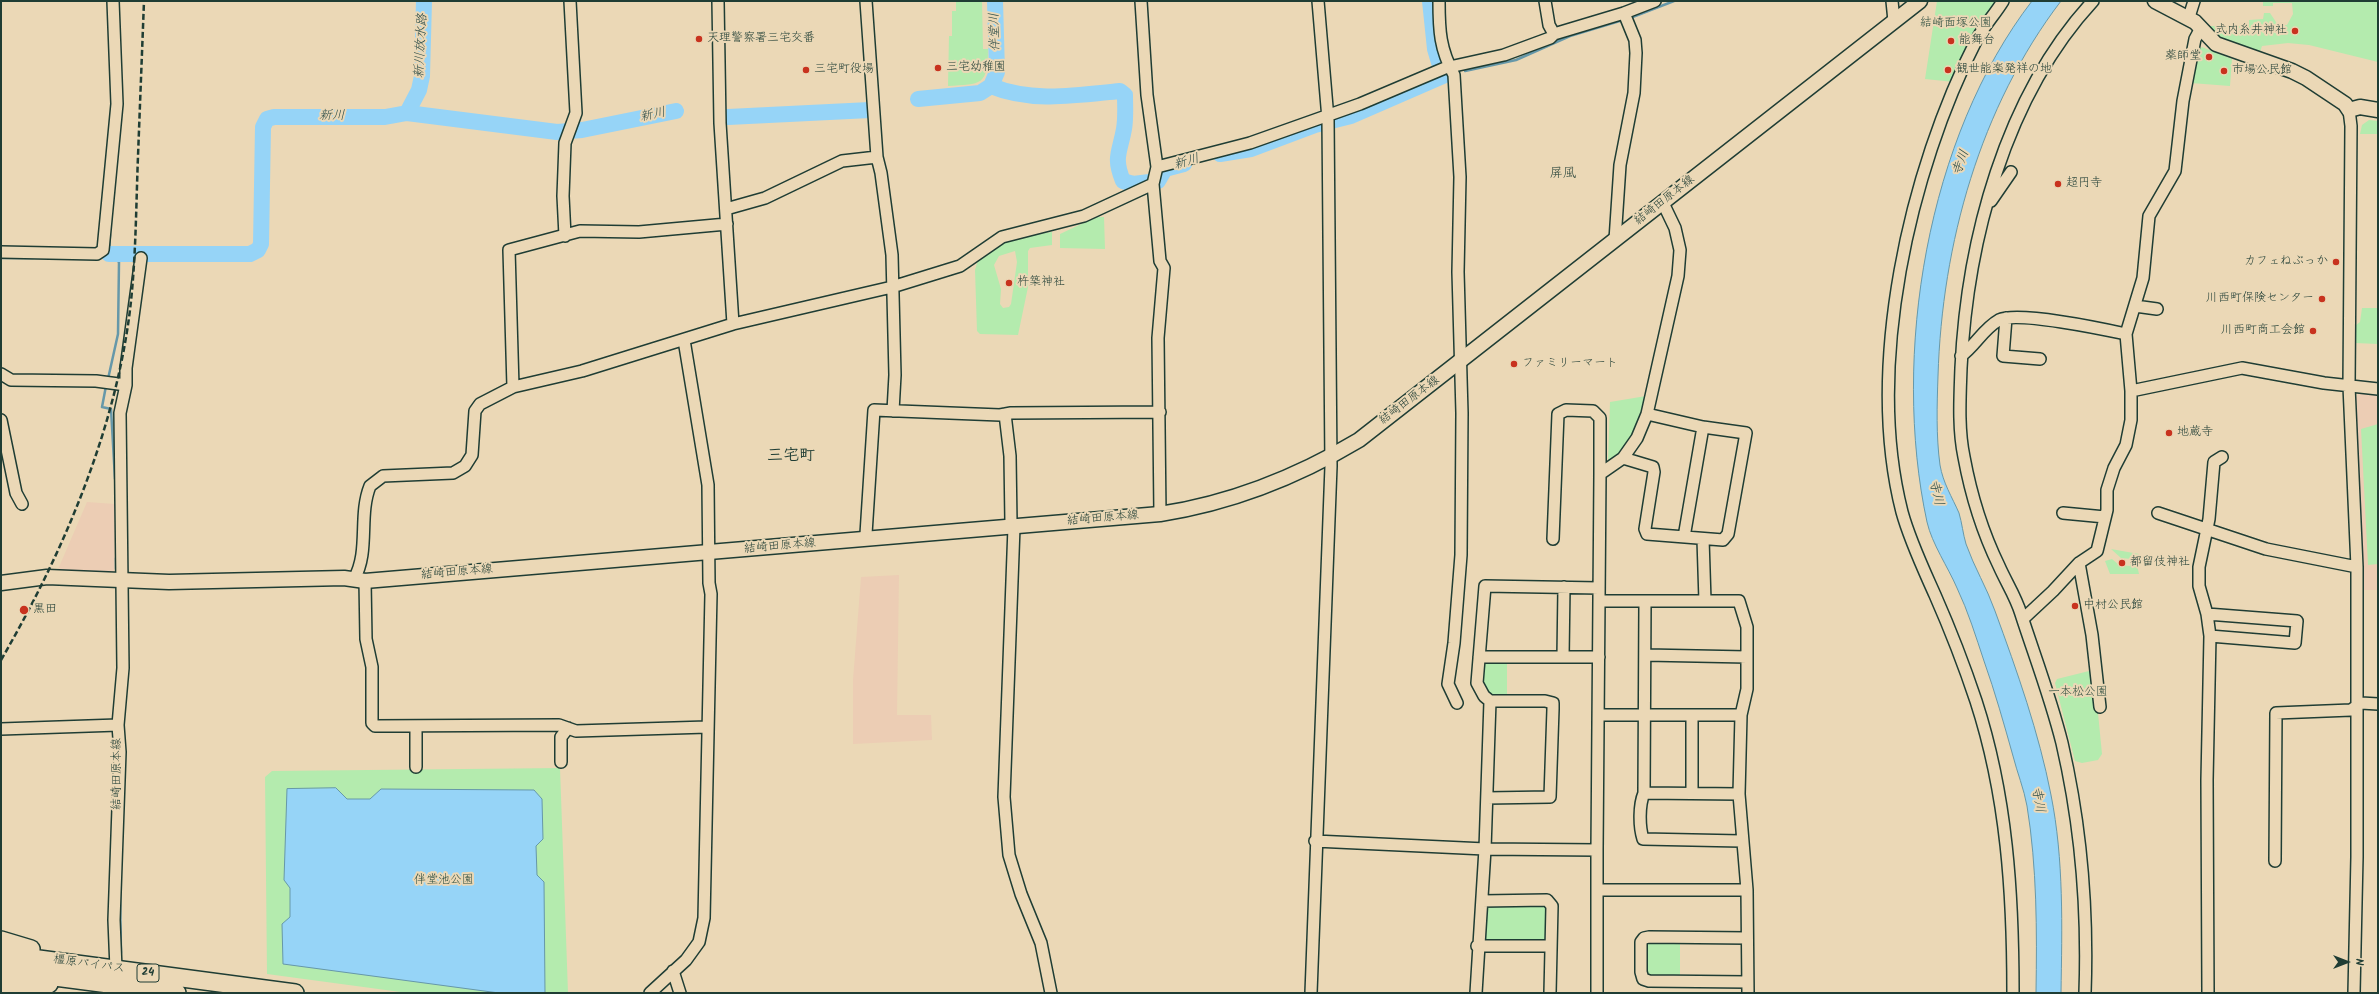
<!DOCTYPE html>
<meta charset="utf-8">
<style>
body{margin:0}
#map{position:relative;width:2379px;height:994px;overflow:hidden;background:#ebd8b6;font-family:Kalam,sans-serif}
canvas{display:block}
.frame{position:absolute;inset:0;border:2px solid #1f3d34;pointer-events:none}
.north{position:absolute;left:2327px;top:942px;width:40px;height:40px;-webkit-text-stroke:3px #ebd8b6;paint-order:stroke;rotate:90deg;font-size:11px;font-weight:700;line-height:16px;text-align:center;color:#1f3d34}
.north::after{content:'';display:block;margin:auto;width:14px;height:18px;background:#1f3d34;clip-path:polygon(50% 0,100% 100%,50% 72%,0 100%)}
</style>
<div id="map">
<canvas width="2379" height="994"></canvas>
<div class="frame"></div>
<div class="north">N</div>
</div>
<script>
const ctx = document.querySelector('canvas').getContext('2d');
ctx.lineJoin = 'round';
function fillPath(path, color) { ctx.fillStyle = color; ctx.fill(path, 'evenodd'); }
function trace(path, color, width, dash) { ctx.strokeStyle = color; ctx.lineWidth = width; ctx.lineCap = dash ? 'butt' : 'round'; ctx.setLineDash(dash || []); ctx.stroke(path); }
function label(font, color, halo, rows, align = 'center') {
  ctx.font = font + ' Kalam,"Klee One",sans-serif'; ctx.lineWidth = 4; ctx.setLineDash([]); ctx.textBaseline = 'middle'; ctx.strokeStyle = halo; ctx.fillStyle = color; for (const [text, x, y, turn = 0] of rows) {
    ctx.save(); ctx.translate(x, y); ctx.rotate((+turn || 0) * Math.PI / 180); ctx.textAlign = isNaN(turn) ? turn : align; if (halo) ctx.strokeText(text, 0, 0); ctx.fillText(text, 0, 0); ctx.restore();
  }
}
fillPath(new Path2D(`
 M2363,391L2378,392V590H2362L2356,396Z
 M87,502L115,504L114,575L56,574Z
 M899,575L897,715H931L932,740L853,744V680L861,577Z`), '#eccdb4');
fillPath(new Path2D(`
 M956,1H982L983,49H988C988,86 981,84 948,86L949,36H952V11H956Z
 M1937,1H1998L1954,82L1925,79Z
 M2263,1H2378V62L2309,45L2288,43L2262,46L2259,55L2217,37L2207,26H2249V20L2263,19L2264,13H2270L2278,25H2287L2293,14L2292,3H2273V6H2263Z
 M2202,47L2232,59L2230,86L2191,83L2195,51Z
 M2369,120L2378,121V134H2360L2362,125Z
 M1096,217H1104L1105,249L1060,248V234Z
 M1052,232V245L1030,248L1028,251V287L1018,335L980,334L977,331L975,270L978,260L1005,239ZM1015,251L1017,262L1011,304L1009,307L1003,308L1000,304L1001,289L994,265L999,256Z
 M2362,308H2378V344L2355,343L2356,325L2360,322Z
 M1646,396L1634,435L1621,454L1608,463L1610,402Z
 M2378,424V564L2368,565L2361,429Z
 M2111,549L2139,554L2137,565L2139,574H2110L2105,561L2112,559L2119,565L2130,566L2131,559L2121,558Z
 M1507,661V697L1491,696L1481,682L1484,662Z
 M2093,662L2102,754L2098,760L2082,763L2075,761L2055,683L2057,679L2089,671Z
 M560,768L568,993H408L267,974L265,777L272,771Z
 M1487,904H1543L1548,909L1546,940L1543,944L1482,942Z
 M1649,941H1680V976H1650L1645,972V943Z`), '#b4ebae');
const water = new Path2D(`
 M2032,1H2061C1980,107 1942,244 1938,376C1937,405 1936,436 1940,465C1943,483 1952,497 1959,513C1962,523 1963,534 1966,544C1974,567 1987,588 1995,611C2017,671 2039,733 2051,795C2064,860 2062,927 2061,993H2036C2037,931 2037,867 2027,806C2024,789 2017,772 2013,756C2004,724 1995,692 1984,661C1976,637 1968,611 1957,588C1948,567 1932,544 1927,522C1891,355 1927,137 2032,1Z
 M336,788L347,799H370L381,789L534,790L542,799L543,839L536,846L537,875L544,882L545,993H499L283,964L282,924L290,917V888L284,880L287,789Z`);
fillPath(water, '#96d4f7');
trace(water, '#6698a9', 1);
trace(new Path2D(`
 M1630,18L1674,1
 M1465,71L1516,60L1570,36L1623,20
 M1443,76L1446,75
 M109,254L110,235
 M1,258H33
 M108,379L118,334L119,262L109,254
 M106,386L102,407L111,409L115,479
 M116,569V558
 M120,892L121,953`), '#6698a9', 2.5);
trace(new Path2D(`
 M991,86C1032,103 1078,95 1120,91L1125,95C1125,106 1126,118 1124,129C1120,152 1113,157 1123,181L1133,184L1158,181L1165,169L1184,164
 M991,86L997,72L995,1
 M918,99L980,93L991,86
 M407,113L419,90L422,76L424,1
 M728,117L870,110
 M1220,154L1251,149L1315,125L1351,116L1443,76L1435,49L1430,1
 M109,254H250L258,250L261,244L263,127L267,119L274,117H385L407,113L557,132L582,130L676,111`), '#96d4f7', 16);
const minor = new Path2D(`
 M718,1L720,123L733,324
 M866,1L877,157L881,173L892,255L895,375L893,411
 M1141,1L1147,95L1157,167L1153,184L1160,261L1164,268L1158,338L1160,514
 M1439,1C1439,31 1440,49 1454,75L1460,177L1458,272L1462,413L1461,555L1454,643L1448,684L1457,703
 M1545,1L1549,25L1554,34
 M1892,1L1894,21
 M2003,1C1995,14 1984,26 1977,39C1909,171 1865,367 1902,512C1910,541 1923,568 1935,595C1950,629 1964,665 1976,701C2007,796 2013,894 2013,993
 M2189,17L2194,1
 M2349,110L2351,126L2349,386L2357,567V857L2354,993
 M1157,167L1250,143L1360,104L1445,68L1504,55L1550,38L1554,34L1624,13L1655,1
 M1991,201L2011,172
 M726,209L765,198L842,161L877,157
 M565,236L563,196L565,143L576,113L570,1
 M1615,240L1620,165L1634,93L1636,53L1635,40L1624,13
 M1,252L97,254L103,250L117,104L113,1
 M2135,306L2157,309
 M2006,318L2003,356L2040,359
 M1961,356C1975,346 1983,329 1999,320C2017,311 2103,329 2126,334
 M1,374L11,380L96,381L126,385L120,413L123,668L118,725L120,752L114,920L116,969
 M126,385V368L141,258
 M513,387L509,250L580,231L639,232L727,224
 M2131,391L2242,368L2324,383L2378,389
 M1005,414L1010,456L1011,523L1014,527L1004,797L1009,855L1021,894L1041,943L1051,993
 M1,420L16,493L22,504
 M1623,458L1653,467L1654,472L1645,529L1647,534L1723,540L1728,534L1746,433L1703,427L1647,414
 M2063,513L2105,517
 M2158,513L2266,549L2357,567
 M1684,537L1703,427
 M863,539L866,534L874,410L1000,415L1011,413L1160,412
 M1553,539L1558,414L1566,410L1593,411L1600,418V474
 M1703,539L1705,601
 M2079,563L2092,635L2100,707
 M354,579C370,551 358,516 370,486L383,476L453,473L465,466L472,455L475,411L480,404L513,387L582,371L733,324L892,287L960,266L1002,237L1084,216L1153,184
 M365,581L366,639L372,667V723L375,726L559,725L576,731L707,727
 M1599,601H1739L1747,627V689L1741,715L1739,794L1747,890L1748,993
 M1645,601L1644,793C1639,805 1639,826 1643,839L1741,841
 M2207,614L2297,621L2295,643L2210,636
 M2023,619L2053,591L2079,563L2097,551L2107,510V490L2114,468L2126,445L2131,420V391L2126,334L2143,278L2149,216L2175,171L2183,101L2195,39L2201,28
 M1646,655L1747,657
 M1479,657H1599
 M1563,657L1564,587
 M1599,715H1741
 M1692,715V792
 M1,729L118,725
 M561,762V737L568,728
 M416,767V727
 M1644,793L1739,794
 M1487,798L1550,797L1553,709V703L1545,701H1490L1484,696L1477,683L1485,586L1599,588
 M1315,841L1485,849L1597,850L1600,474L1623,458L1637,438L1647,414L1678,276L1680,250L1675,228L1663,203
 M1597,850V993
 M2275,861L2276,713L2351,710L2361,703L2378,704
 M1598,890H1747
 M1482,901L1547,900L1552,906L1550,993
 M1747,938L1649,937L1644,938L1641,942V972L1643,979L1649,981L1747,982
 M1477,946H1550
 M673,971L680,993
 M650,993L686,960L699,942L704,918L711,594L709,583L708,485L684,340
 M1311,993L1331,466L1328,119L1318,1
 M1476,993L1485,849L1490,701
 M2085,993C2088,909 2081,825 2062,743C2051,699 2035,657 2021,614C2016,597 2006,582 1999,566C1982,531 1971,495 1964,457C1958,429 1960,397 1961,368C1967,241 2005,96 2093,1
 M2208,993L2207,780L2210,636L2207,614L2199,586V567L2209,519L2214,462L2222,457`);
const major = new Path2D(`
 M2155,1L2195,22L2216,44L2292,71L2306,78L2345,104L2349,110L2360,107L2378,110
 M1,583L47,577L169,582L344,578L365,581L1160,514C1232,503 1297,477 1359,440L1920,1`);
const highway = new Path2D(`
 M1,940L31,949
 M1,954L295,993
 M1,970L177,993
 M1,986L49,984`);
trace(minor, '#1f3d34', 14);
trace(major, '#1f3d34', 17);
trace(highway, '#1f3d34', 20);
trace(minor, '#ebd8b6', 11);
trace(major, '#ebd8b6', 14);
trace(highway, '#ebd8b6', 17);
trace(new Path2D(`
 M1,660C62,555 115,432 130,310C136,259 136,207 138,156C140,104 142,53 144,1`), '#1f3d34', 2.5, [6, 3]);
for (const [x, y, r, color] of [
 [2295,31,4,"#c8321e"],
 [699,39,4,"#c8321e"],
 [1951,41,4,"#c8321e"],
 [2209,57,4,"#c8321e"],
 [938,68,4,"#c8321e"],
 [806,70,4,"#c8321e"],
 [1948,70,4,"#c8321e"],
 [2224,71,4,"#c8321e"],
 [2058,184,4,"#c8321e"],
 [2336,262,4,"#c8321e"],
 [1009,283,4,"#c8321e"],
 [2322,299,4,"#c8321e"],
 [2313,331,4,"#c8321e"],
 [1514,364,4,"#c8321e"],
 [2169,433,4,"#c8321e"],
 [2122,563,4,"#c8321e"],
 [2075,606,4,"#c8321e"],
 [24,610,5,"#c8321e"]
]) { const dot = new Path2D(); dot.arc(x, y, r, 0, 2 * Math.PI); ctx.fillStyle = color; ctx.fill(dot); trace(dot, '#ebd8b6', 1.5); }
for (const [x, y, w] of [
 [148,973,22]
]) { const box = new Path2D(); box.roundRect(x - w / 2, y - 9, w, 18, 3); ctx.fillStyle = '#ebd8b6'; ctx.fill(box); trace(box, '#1f3d34', 1); }
label('bold 11px', '#1f3d34', null, [
 ["24",148,973]
]);
label('12px', '#2e4e40', '#ebd8b6', [
 ["結崎面塚公園",1956,24],
 ["一本松公園",2078,693],
 ["伴堂池公園",444,881]
]);
label('12px', '#1f3d34', '#ebd8b6', [
 ["式内糸井神社",2287,31,"right"],
 ["天理警察署三宅交番",707,39],
 ["能舞台",1959,41],
 ["薬師堂",2201,57,"right"],
 ["三宅幼稚園",946,68],
 ["三宅町役場",814,70],
 ["観世能楽発祥の地",1956,70],
 ["市場公民館",2232,71],
 ["超円寺",2066,184],
 ["カフェねぶっか",2328,262,"right"],
 ["杵築神社",1017,283],
 ["川西町保険センター",2314,299,"right"],
 ["川西町商工会館",2305,331,"right"],
 ["ファミリーマート",1522,364],
 ["地蔵寺",2177,433],
 ["都留伎神社",2130,563],
 ["中村公民館",2083,606],
 ["黒田",33,610]
], 'left');
label('12px', '#1f3d34', '#ebd8b6', [
 ["結崎田原本線",1665,201,-38],
 ["結崎田原本線",1410,401,-37],
 ["結崎田原本線",1103,519,-5],
 ["結崎田原本線",780,547,-5],
 ["結崎田原本線",457,573,-5],
 ["結崎田原本線",118,774,-90],
 ["橿原バイパス",89,965,8]
]);
label('italic 13px', '#2b4c48', '#ebd8b6', [
 ["伴堂川",996,32,-92],
 ["新川放水路",422,46,-87],
 ["新川",653,116,-12],
 ["新川",332,117],
 ["新川",1187,163,-16],
 ["寺川",1962,163,-70],
 ["寺川",1935,493,77],
 ["寺川",2037,800,80]
]);
label('13px', '#1f3d34', '#ebd8b6', [
 ["屏風",1563,175]
]);
label('bold 16px', '#1f3d34', '#ebd8b6', [
 ["三宅町",791,457]
]);
</script>
